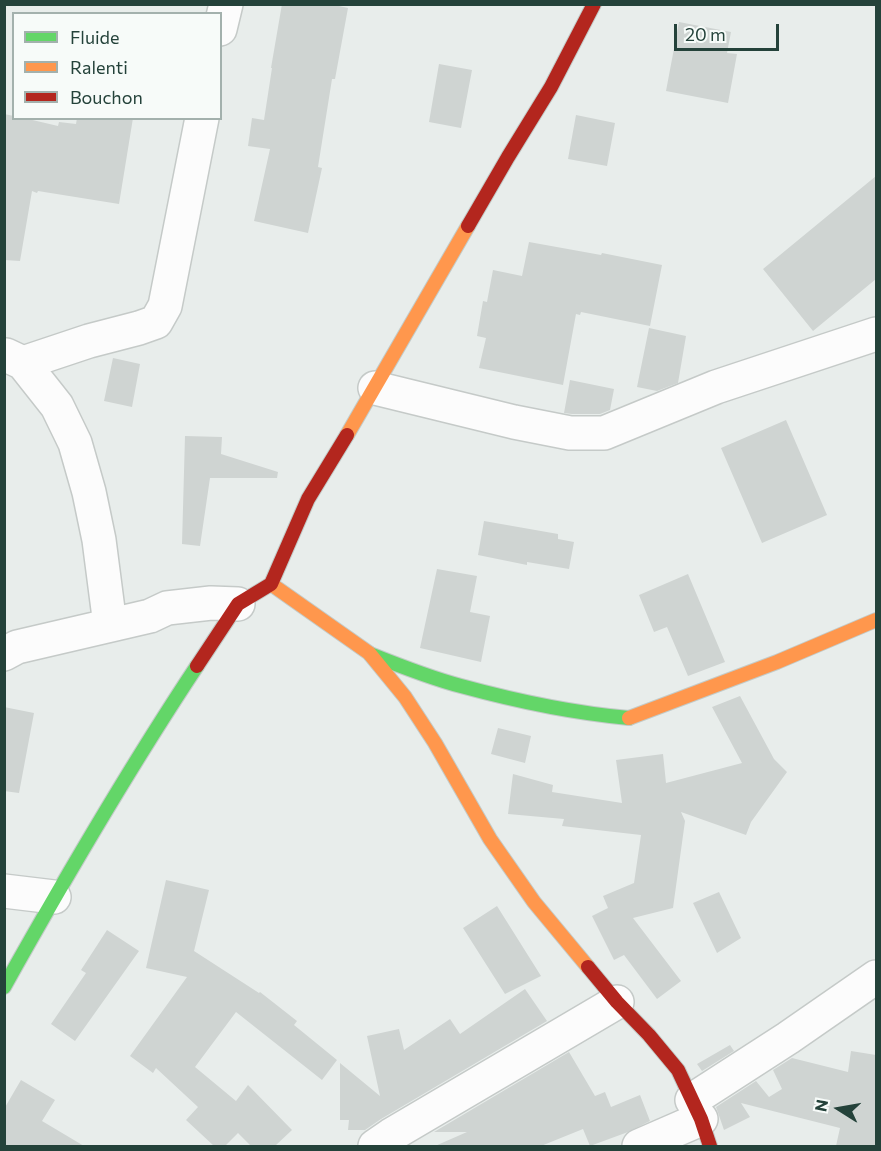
<!DOCTYPE html>
<style>
body{margin:0}
#map{position:relative;width:881px;height:1151px;overflow:hidden;background:#e8edeb;font-family:Commissioner,sans-serif}
canvas{display:block}
.frame{position:absolute;inset:0;border:6px solid #24423a;pointer-events:none}
.legend{position:absolute;left:12px;top:12px;width:210px;height:108px;box-sizing:border-box;background:#f7fbf9;border:2px solid #a3b1ad;margin:0;padding:8px 10px;list-style:none;font-size:18px;color:#24423a}
.legend li{display:flex;align-items:center;gap:12px;height:30px}
.legend b{width:30px;border:2px solid #a3b1ad}
.north{position:absolute;left:809px;top:1079px;width:60px;height:60px;-webkit-text-stroke:4px #f7fbf9;paint-order:stroke;rotate:281deg;font-size:16px;font-weight:700;line-height:24px;text-align:center;color:#24423a}
.north::after{content:'';display:block;margin:auto;width:21px;height:27px;background:#24423a;clip-path:polygon(50% 0,100% 100%,50% 72%,0 100%)}
.scale{position:absolute;left:674px;top:24px;width:105px;height:27px;box-sizing:border-box;border:3px solid #24423a;border-top:0;padding-left:8px;font-size:18px;line-height:21px;white-space:nowrap;color:#24423a;-webkit-text-stroke:4px #f7fbf9;paint-order:stroke}
</style>
<div id="map">
<canvas width="881" height="1151"></canvas>
<div class="frame"></div>
<ul class="legend">
<li><b style="height:8px;background:#63d668"></b>Fluide</li>
<li><b style="height:8px;background:#ff974d"></b>Ralenti</li>
<li><b style="height:8px;background:#b3261e"></b>Bouchon</li>
</ul>
<div class="north">N</div>
<div class="scale">20 m</div>
</div>
<script>
const ctx = document.querySelector('canvas').getContext('2d');
ctx.lineJoin = 'round';
function fillPath(path, color) { ctx.fillStyle = color; ctx.fill(path, 'evenodd'); }
function trace(path, color, width, dash) { ctx.strokeStyle = color; ctx.lineWidth = width; ctx.lineCap = dash ? 'butt' : 'round'; ctx.setLineDash(dash || []); ctx.stroke(path); }
fillPath(new Path2D(`
 M282,4H330L348,8L335,79H332L318,167L322,168L308,233L254,221L270,149L248,146L252,118L264,120L272,68H271Z
 M679,22L731,32L727,53L737,54L728,103L666,91Z
 M439,64L472,70L461,128L429,122Z
 M4,114L14,116V118H24L58,126L59,122L76,124L77,118H133L119,204L38,191L37,193L32,191L20,261L4,260Z
 M576,115L615,123L607,166L568,159Z
 M876,176V279L813,331L763,269Z
 M529,242L601,255L602,253L662,265L650,326L581,312L580,315L576,314L563,385L479,368L486,338L477,336L483,301L487,302L493,270L522,276Z
 M649,328L686,336L678,383L657,391L637,387Z
 M113,358L140,364L132,407L104,401Z
 M570,380L614,389L610,410L600,414H572L564,413Z
 M786,420L827,515L762,543L721,448Z
 M185,436L222,437L221,454L278,472L277,478H210L200,546L182,544Z
 M484,521L558,534V539L574,542L569,569L527,562V565L478,555Z
 M437,569L477,576L470,612L490,616L481,662L420,648Z
 M688,574L725,662L688,676L667,627L654,632L639,595Z
 M740,696L774,759L787,772L751,822L746,835L681,812L685,821L673,908L633,918L681,981L657,999L624,955L614,960L592,916L608,908L603,896L634,883L641,835L562,826L564,819L508,814L513,774L553,785L552,792L622,803L616,760L663,754L666,783L742,763L712,707Z
 M4,707L34,713L19,793L4,791Z
 M498,728L531,736L525,763L491,754Z
 M166,880L209,890L194,951L259,993L260,992L297,1021L294,1025L337,1060L322,1080L236,1012L195,1067L236,1101L248,1085L292,1130L275,1146H251L238,1133L225,1146H214L186,1120L198,1107L156,1068L153,1073L130,1056L187,977L146,968Z
 M719,892L741,938L717,953L693,903Z
 M497,906L541,976L505,994L463,928Z
 M107,930L139,951L75,1041L51,1024L86,973L81,970Z
 M525,989L547,1021L381,1119L365,1130H348L349,1120H340V1063L380,1096L367,1036L399,1029L404,1050L450,1019L460,1034Z
 M730,1045L734,1051L702,1071L697,1064Z
 M851,1051L876,1055V1146H836L840,1128L741,1103L750,1117L724,1130L716,1107L756,1081L769,1097L782,1089L773,1070L792,1058L848,1072Z
 M569,1052L595,1096L605,1092L611,1107L640,1095L650,1121L628,1132L590,1146L583,1129L541,1146H435L467,1132H434Z
 M21,1080L55,1100L42,1121L84,1146H4V1109Z`), '#cfd4d2');
const street = new Path2D(`
 M220,29L226,4
 M6,355L23,363L57,406L75,443L89,492L99,540L110,625
 M23,363L89,341L139,328L156,322L165,306L202,118
 M375,388L514,422L570,433H604L716,387L876,334
 M4,654L17,647L150,616L167,608L211,603L238,604
 M4,891L54,897
 M692,1100L788,1038L876,977
 M375,1146L391,1135L617,1002
 M639,1146L701,1119`);
const fast = new Path2D(`
 M370,654C400,666 430,678 461,686C516,701 573,713 629,718
 M4,987C65,878 128,770 197,666`);
const slow = new Path2D(`
 M347,435L468,226
 M271,584L369,653L405,697L435,743L490,839L534,902L588,967
 M629,718L777,662L876,620`);
const jam = new Path2D(`
 M468,226L508,157L551,87L594,4
 M197,666L238,604L271,584L308,499L347,435
 M588,967L617,1002L649,1035L678,1070L701,1119L710,1146`);
trace(street, '#c5cac8', 36);
trace(fast, '#c3cbc8', 16);
trace(slow, '#c3cbc8', 16);
trace(jam, '#c3cbc8', 16);
trace(street, '#fcfcfc', 33);
trace(fast, '#63d668', 14);
trace(slow, '#ff974d', 14);
trace(jam, '#b3261e', 14);
</script>
